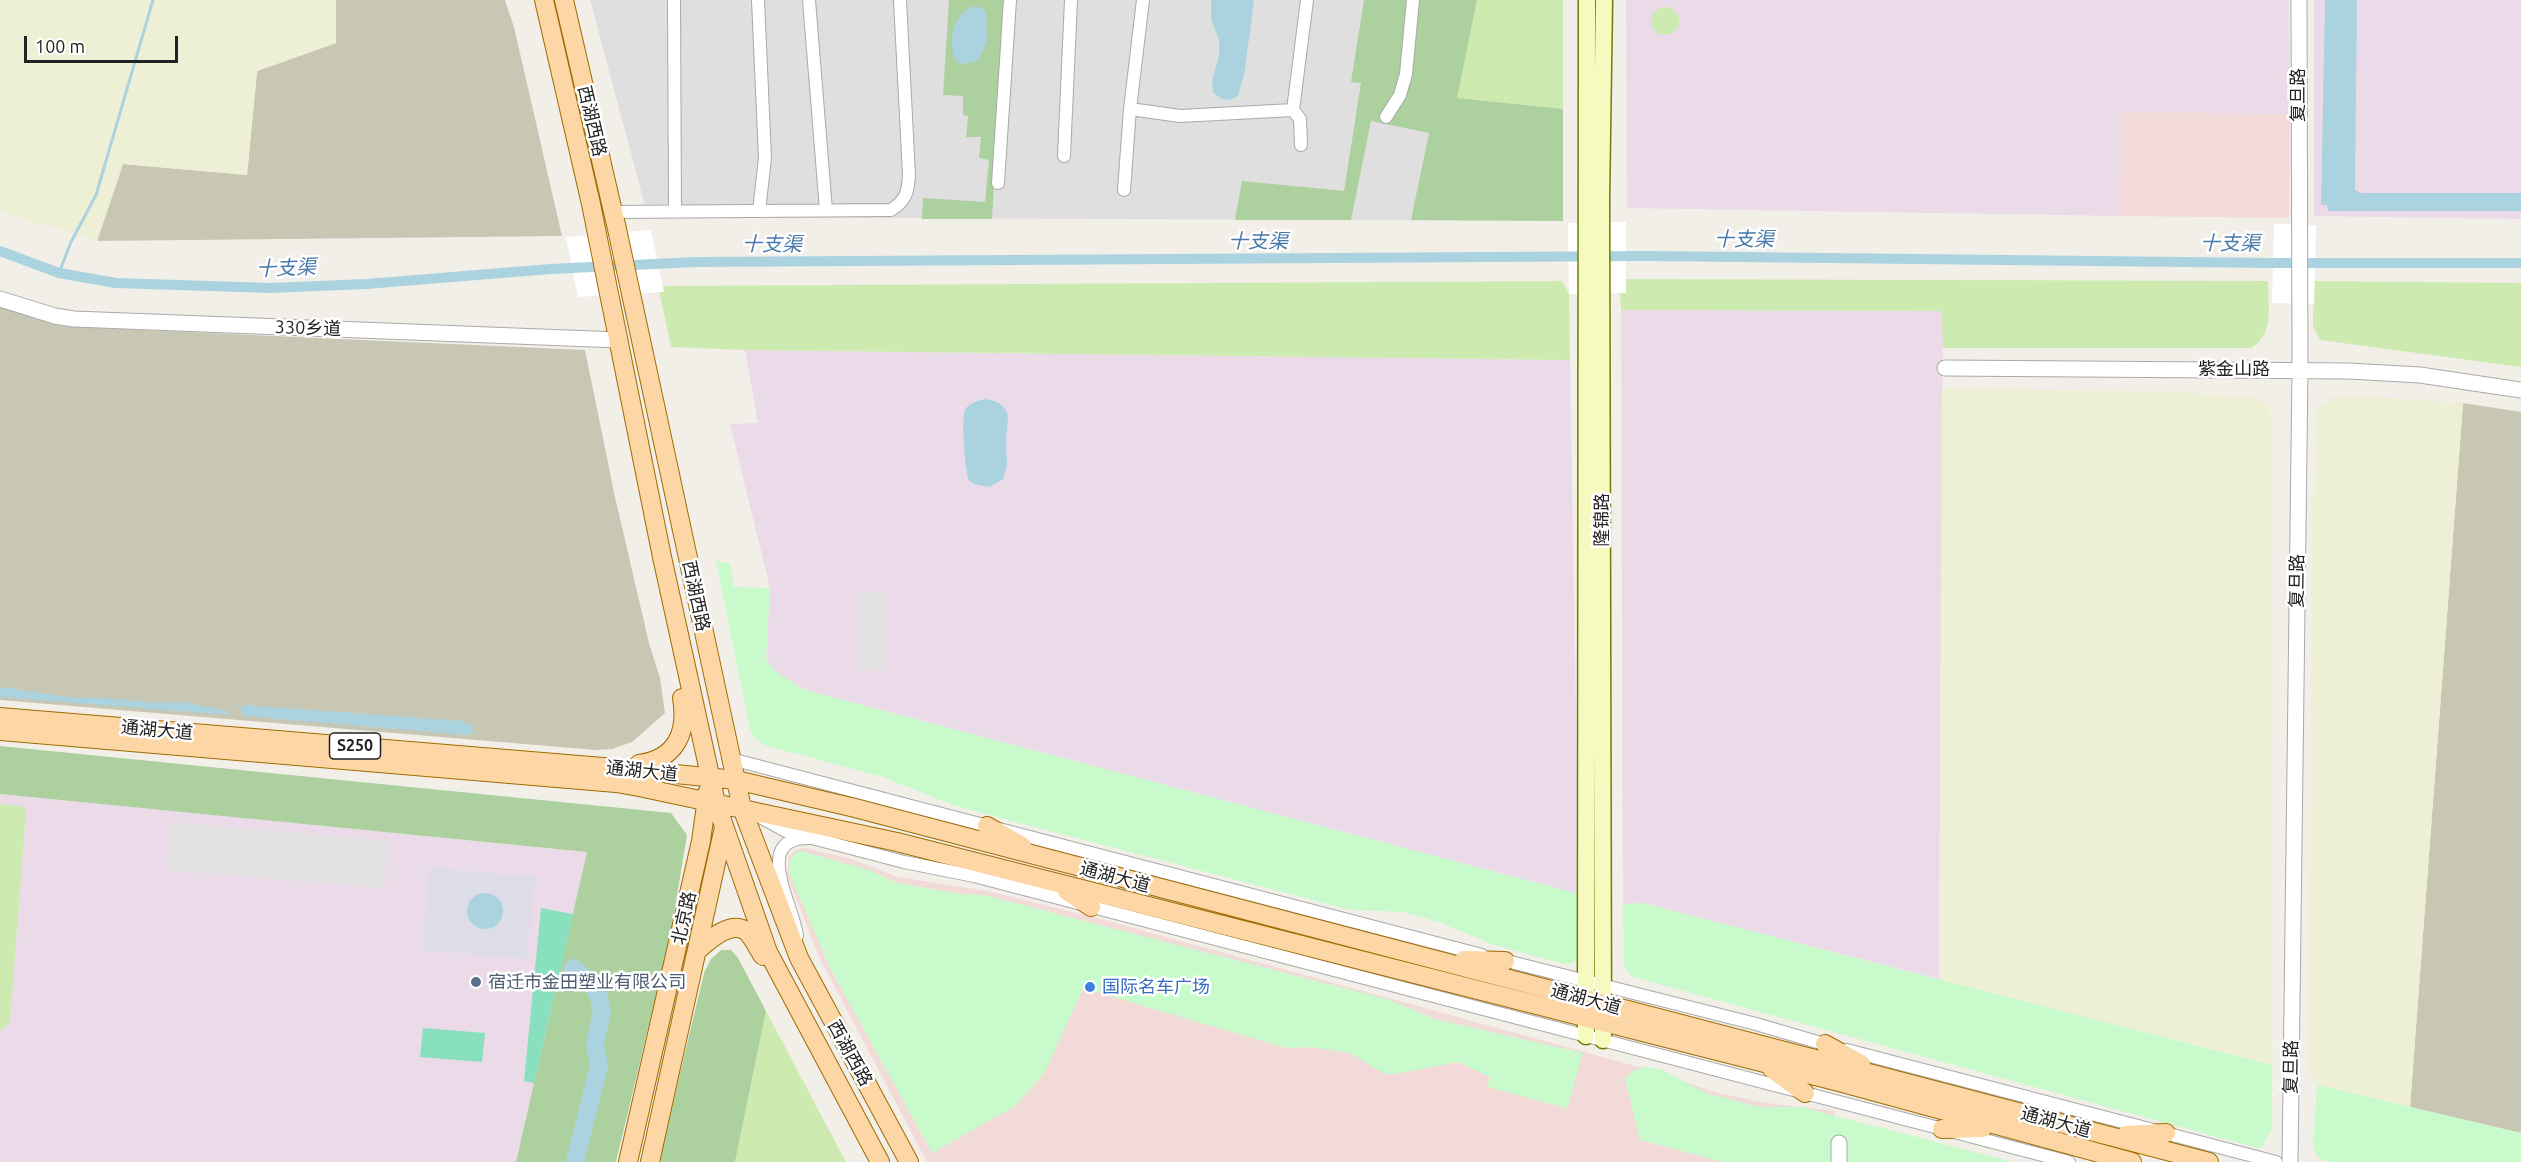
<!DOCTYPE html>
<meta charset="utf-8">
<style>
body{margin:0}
#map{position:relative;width:2521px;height:1162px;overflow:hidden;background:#f2efe9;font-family:Ubuntu,sans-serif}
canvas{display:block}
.scale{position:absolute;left:24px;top:36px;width:154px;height:27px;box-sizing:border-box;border:3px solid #222;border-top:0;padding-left:8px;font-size:18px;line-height:21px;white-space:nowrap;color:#222;-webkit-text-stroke:4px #fff;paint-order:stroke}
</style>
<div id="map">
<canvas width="2521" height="1162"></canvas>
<div class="scale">100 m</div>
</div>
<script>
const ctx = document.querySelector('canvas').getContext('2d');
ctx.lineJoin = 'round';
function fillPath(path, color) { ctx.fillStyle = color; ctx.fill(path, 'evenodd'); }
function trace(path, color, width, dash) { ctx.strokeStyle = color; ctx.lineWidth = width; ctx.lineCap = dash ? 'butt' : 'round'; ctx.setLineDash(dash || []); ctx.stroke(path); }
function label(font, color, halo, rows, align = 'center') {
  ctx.font = font + ' Ubuntu,"Noto Sans SC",sans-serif'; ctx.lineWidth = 5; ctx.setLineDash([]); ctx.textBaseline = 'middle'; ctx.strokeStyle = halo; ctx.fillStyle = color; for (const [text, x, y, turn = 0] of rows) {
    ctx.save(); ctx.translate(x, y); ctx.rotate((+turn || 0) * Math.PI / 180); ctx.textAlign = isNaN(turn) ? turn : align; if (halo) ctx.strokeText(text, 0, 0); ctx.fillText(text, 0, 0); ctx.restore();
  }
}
fillPath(new Path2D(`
 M590,0H1563V221L648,217Z`), '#e0dfdf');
fillPath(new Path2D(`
 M2122,112L2290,114L2289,218L2119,216Z
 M806,848L851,859L898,877L988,891L1101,919L1654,1071L1718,1093L1767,1103L1835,1111V1162H927L819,957L787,875L789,856L795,850Z`), '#f2dad9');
fillPath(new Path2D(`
 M1626,0H2289L2290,114L2122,112L2119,216L1627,208Z
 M2314,0H2521V219L2314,216Z
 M1621,310L1943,311L1939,979L1642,903L1623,904Z
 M745,350L1570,360L1579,894L805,690L776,672L766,659L770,588L730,424L758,423Z
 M0,794L588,852L516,1162H0Z`), '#ebdbe8');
fillPath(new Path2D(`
 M336,0H505L514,27L562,236L97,241L123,164L247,175L257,71L336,43Z
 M0,307L60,326L74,327L585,350L615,497L649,643L660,678L665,713L632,742L612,749L596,750L0,700Z
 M2463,403L2521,412V1133L2410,1107Z`), '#c7c7b4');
fillPath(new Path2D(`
 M0,0H336V43L257,71L247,175L123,164L97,241L0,212Z
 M1942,388L2173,392L2254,397L2268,405L2272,418V1065L1939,979Z
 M2345,395L2463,403L2410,1107L2317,1085L2309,1069L2312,507L2317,466L2315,414L2319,407L2330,398Z`), '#eef0d5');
fillPath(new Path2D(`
 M1477,0H1563V109L1456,98Z
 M1651 21a14 14 0 1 1 28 0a14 14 0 1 1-28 0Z
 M1619,279L2268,281C2268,304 2275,334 2251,348H1943L1942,311L1621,310Z
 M1562,281L1569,294L1570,360L745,350L671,347L658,286Z
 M2314,281L2521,283V367L2320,340L2313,326Z
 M0,804L21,806L26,812L10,1021L3,1030L0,1029Z
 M766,1011L846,1162H735Z`), '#cdebb0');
fillPath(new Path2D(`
 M949,0H1005L992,219H922L923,198L985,202L989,160L979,158L981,137H966L968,116L963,115V96L943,95Z
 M1364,0H1477L1457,98L1563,109V221L1411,220L1429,133L1371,121L1351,220H1235L1242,181L1344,191L1361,83L1351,82Z
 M0,746L671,813L687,835L671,932L616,1162H516L587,852L0,794Z
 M721,950H731L738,958L766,1011L735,1162H659L704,973L711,959Z`), '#add19e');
fillPath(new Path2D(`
 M716,561L730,563L734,587L770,588L766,659L776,672L805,690L1579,894L1580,954C1575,963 1571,965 1561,963L1494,945L1444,924L1405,912L1351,910L989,815L951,804L883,777L764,745L755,738L750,729Z
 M801,851L869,870L897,883L961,894L984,895L1390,1000L1435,1019L1583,1053L1567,1108L1487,1087L1490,1077L1458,1062L1390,1075L1374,1068L1351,1053L1312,1047L1286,1048L1083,988L1044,1074L1015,1106L932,1153L830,968L789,873C789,862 790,854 801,851Z
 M1642,903L2272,1065V1120L2271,1131L2261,1149L1633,977L1627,971L1624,965L1623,904Z
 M1644,1067L1660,1069L1706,1093L1760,1107H1801L2013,1162H1723L1640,1140L1625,1079L1633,1071Z
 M2317,1085L2521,1133V1162H2329C2318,1159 2315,1156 2313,1145Z`), '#c8facc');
fillPath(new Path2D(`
 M541,908L573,914L534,1083L524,1081Z
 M423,1028L485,1033L482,1062L420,1057Z`), '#88e0be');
fillPath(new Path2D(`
 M860,593H886L885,670H860Z
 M171,822L388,841L384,888L167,870Z`), '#e2e2e2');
fillPath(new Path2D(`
 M430,868L535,877L527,959L422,950Z`), '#dddde8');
fillPath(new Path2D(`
 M1211,0H1254L1245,70L1238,96C1227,103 1222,100 1213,92L1212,81L1219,56V39L1211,20Z
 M2325,0H2357L2355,190L2362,193H2521V211H2328L2327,205H2321Z
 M976,6L986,11L987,41L979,60L963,64L956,61C947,43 953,10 976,6Z
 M985,399C997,401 1005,404 1008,416L1006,440L1007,465L1003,479L990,487L974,484L969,481C965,473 961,416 965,410C969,403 977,401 985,399Z
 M0,687L77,698H103L159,703L183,702L227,711L229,715L0,697Z
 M243,705L463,721L473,727L474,731L471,734L467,735L244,716L240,711Z
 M467 911a18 18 0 1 1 36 0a18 18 0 1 1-36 0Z`), '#aad3df');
fillPath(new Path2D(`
 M1626,222V293L1569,294L1568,223Z
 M2274,224L2316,225L2314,304L2272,303Z
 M651,230L664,292L578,297L566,237Z`), '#fff');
trace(new Path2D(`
 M59,273L71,242L96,195L153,0`), '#aad3df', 3);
trace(new Path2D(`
 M0,251L59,273L116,283L271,288L366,284L551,269L695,262L1648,256L2273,263H2521`), '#aad3df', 10);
trace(new Path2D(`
 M573,968L590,982L597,991L602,1010L595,1044L599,1066L575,1162`), '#aad3df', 18);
const minor = new Path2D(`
 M674,0L675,211
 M758,0L765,158L759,211
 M809,0L826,210
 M1130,109L1180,116L1293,110
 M1386,117L1400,95L1406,74L1413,0
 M1301,145L1300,119L1293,110L1307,0
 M1064,156L1071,0
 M998,183L1010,0
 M1124,190L1130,109L1143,0
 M612,212L891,210C906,200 908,193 909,175L900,0
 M731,759L1482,955
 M762,818L786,831L803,836
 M797,936C793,903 750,836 812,838L904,862L974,876L2069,1162
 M1499,959L1756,1024L1831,1046
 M1847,1050L2276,1162`);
const tertiary = new Path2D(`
 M0,299L55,316L74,319L619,340
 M1945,368L2349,371L2420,375L2521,390
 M1839,1162V1143
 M2290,1162L2300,370L2299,0`);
const secondary = new Path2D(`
 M1586,1036L1587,0
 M1603,1040L1601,199L1604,0`);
const primary = new Path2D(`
 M544,0L591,204L662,557L716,803L768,952L880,1162
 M564,0L617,229L742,808L799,958L909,1162
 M0,717L615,768L736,780L855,808L2209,1162
 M0,731L616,783L639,787L897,842L1839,1082L2132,1162
 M639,764C676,759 688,733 682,698
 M987,826L1022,846
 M1067,891L1091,907
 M698,950C708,941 730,920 746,931C753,937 758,949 763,956
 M1464,960L1505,961
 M1825,1044L1861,1064
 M1772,1069L1805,1093
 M1942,1129L1983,1128
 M2126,1135L2166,1133
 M628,1162L701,841L708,791
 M650,1162L724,827`);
trace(minor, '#a9a9a9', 14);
trace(tertiary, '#a9a9a9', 17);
trace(secondary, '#707d05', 19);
trace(primary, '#a06b00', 20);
trace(minor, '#fff', 12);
trace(tertiary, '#fff', 15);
trace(secondary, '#f7fabf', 16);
trace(primary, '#fcd6a4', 18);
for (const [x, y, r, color] of [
 [476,982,6,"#5c6f8a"],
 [1090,987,6,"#3f7fe0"]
]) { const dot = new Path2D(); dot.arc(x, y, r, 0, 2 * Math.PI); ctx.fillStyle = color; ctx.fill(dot); trace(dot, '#fff', 2); }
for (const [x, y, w] of [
 [355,746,51]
]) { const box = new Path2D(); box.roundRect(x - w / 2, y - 13, w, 26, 4.5); ctx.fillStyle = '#fff'; ctx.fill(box); trace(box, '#222', 1.5); }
label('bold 16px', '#222', null, [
 ["S250",355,746]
]);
label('18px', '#222', '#fff', [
 ["复旦路",2298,95,-90],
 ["西湖西路",592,121,77],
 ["330乡道",308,328,2],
 ["紫金山路",2234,369],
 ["隆锦路",1602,520,-90],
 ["复旦路",2297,581,-89],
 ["西湖西路",696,596,78],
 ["通湖大道",157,730,5],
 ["通湖大道",642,771,6],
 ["通湖大道",1115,877,15],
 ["北京路",684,918,-77],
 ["通湖大道",1586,999,15],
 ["西湖西路",850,1053,61],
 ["复旦路",2291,1067,-89],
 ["通湖大道",2056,1122,15]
]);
label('18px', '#4e5e75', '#fff', [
 ["宿迁市金田塑业有限公司",488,982]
], 'left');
label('18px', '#366cbe', '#fff', [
 ["国际名车广场",1102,987]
], 'left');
label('italic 20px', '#4a7aab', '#fff', [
 ["十支渠",1744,239],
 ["十支渠",1258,241],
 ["十支渠",2230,243],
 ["十支渠",772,244],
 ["十支渠",286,268,-2]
]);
</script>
